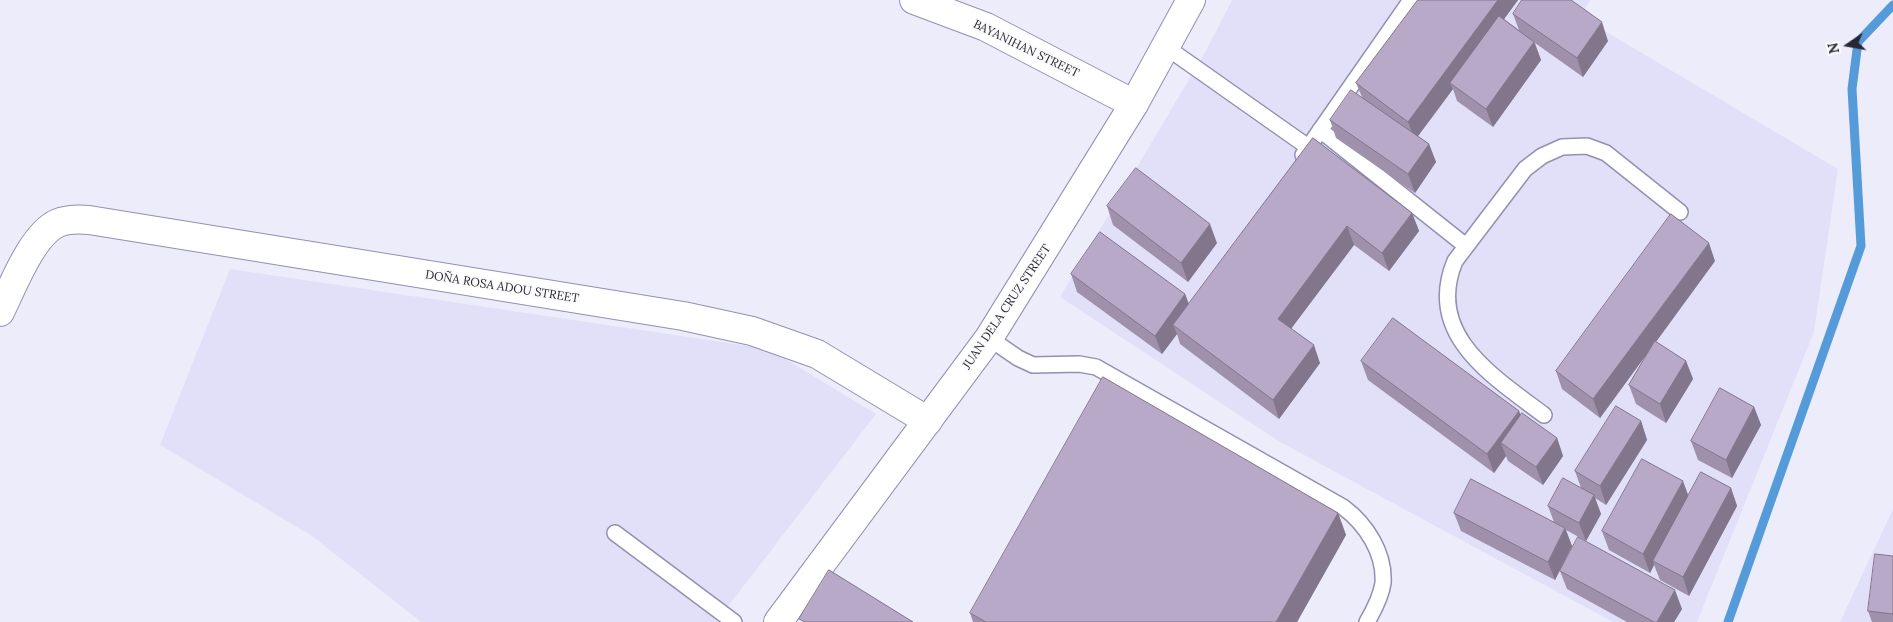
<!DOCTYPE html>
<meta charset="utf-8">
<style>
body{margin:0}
#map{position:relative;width:1893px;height:622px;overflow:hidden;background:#edecfa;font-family:Lora,serif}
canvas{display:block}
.north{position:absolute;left:1823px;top:20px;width:50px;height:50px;-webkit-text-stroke:4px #fbfbfb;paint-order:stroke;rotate:258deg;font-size:14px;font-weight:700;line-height:20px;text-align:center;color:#282734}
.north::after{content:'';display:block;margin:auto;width:18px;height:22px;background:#282734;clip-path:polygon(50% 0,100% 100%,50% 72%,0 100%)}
</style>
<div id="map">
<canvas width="1893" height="622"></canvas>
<div class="north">N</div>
</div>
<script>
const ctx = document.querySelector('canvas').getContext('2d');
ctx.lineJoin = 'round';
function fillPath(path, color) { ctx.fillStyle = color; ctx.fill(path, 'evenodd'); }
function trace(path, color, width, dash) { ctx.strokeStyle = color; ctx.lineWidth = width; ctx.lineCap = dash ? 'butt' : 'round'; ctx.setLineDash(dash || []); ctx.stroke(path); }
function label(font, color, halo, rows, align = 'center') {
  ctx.font = font + ' Lora,serif'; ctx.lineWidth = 4; ctx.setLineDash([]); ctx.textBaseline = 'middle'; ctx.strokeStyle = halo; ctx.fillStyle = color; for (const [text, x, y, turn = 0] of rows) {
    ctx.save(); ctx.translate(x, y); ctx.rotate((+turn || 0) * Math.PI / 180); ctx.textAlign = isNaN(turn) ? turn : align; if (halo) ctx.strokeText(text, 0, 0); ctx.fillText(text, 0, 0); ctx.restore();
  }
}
fillPath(new Path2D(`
 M1232,0H1590L1581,17L1838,169L1814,332L1697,622H1613L1280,442L1060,297L1207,49Z
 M230,269L769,349L876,414L716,622H421L312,536L160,445Z
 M1893,509V622H1840Z`), '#e2e0f9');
trace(new Path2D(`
 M1728,622L1861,246L1852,89L1858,42L1893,5`), '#559bda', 9);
const lane = new Path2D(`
 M1166,47L1308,147
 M1320,130L1466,246
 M1303,155L1411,0
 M989,338L1018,358L1033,365L1079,364L1096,367L1343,507C1366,524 1385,553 1383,583C1381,597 1374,610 1367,622
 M1544,415C1494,377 1424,335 1455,261L1525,169L1542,156L1562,147L1587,146L1606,153L1680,212
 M615,533L734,622`);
const street = new Path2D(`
 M914,0L986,27L1134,104
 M0,312C12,288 32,234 58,223C68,219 78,219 89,220L683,316L752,331L817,354L928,421`);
const secondary = new Path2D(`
 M778,622L989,338L1134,104L1191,0`);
trace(lane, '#9390b0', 18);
trace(street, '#9390b0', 30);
trace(secondary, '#9390b0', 30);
trace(lane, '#fff', 15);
trace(street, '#fff', 28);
trace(secondary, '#fff', 28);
fillPath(new Path2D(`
 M1418,0H1518L1504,19L1519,30L1513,14L1608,41L1583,77L1535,43L1541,60L1493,127L1457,101L1453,89L1418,136L1429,144L1436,162L1415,193L1336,138L1330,120L1362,97L1356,83Z
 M1313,138L1412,213L1419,231L1389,271L1354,245L1291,328L1320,363L1279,419L1180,344L1177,334L1162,354L1077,292L1071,274L1185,294L1189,304Z
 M1107,206L1217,243L1188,282L1113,225Z
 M1715,261L1656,342L1686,361L1693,379L1666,423L1636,404L1629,385L1650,349L1600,418L1562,389L1556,371Z
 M1361,361L1519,411L1520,415L1557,438L1563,456L1543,485L1508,461L1506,456L1494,473L1368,380Z
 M1754,407L1761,425L1732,478L1698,460L1691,441Z
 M1641,421L1647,440L1606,505L1595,498L1601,514L1586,541L1566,530L1572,546L1555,580L1461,531L1454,513L1554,522L1548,506L1581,488L1575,471Z
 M1731,488L1737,506L1689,596L1660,580L1654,565L1650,573L1609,550L1602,531L1688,496Z
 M1338,513L1346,535L1297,622H973L970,613Z
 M1893,556V622H1872L1868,611Z
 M1560,571L1682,609L1674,622H1627L1567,589Z`), '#9f91ac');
fillPath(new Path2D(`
 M1498,0H1518L1455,86L1450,83L1453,89L1415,140L1408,122Z
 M1602,22L1608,41L1583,77L1577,58Z
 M1534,42L1541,60L1493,127L1486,109Z
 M1429,144L1436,162L1415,193L1408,174Z
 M1412,213L1419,231L1389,271L1382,253Z
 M1210,224L1217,243L1188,282L1181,263Z
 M1347,226L1354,245L1285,337L1278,319Z
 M1709,243L1715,261L1600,418L1593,399Z
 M1185,294L1192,313L1173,325L1177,334L1162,354L1155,336Z
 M1314,345L1320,363L1279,419L1273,400Z
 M1686,361L1693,379L1666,423L1660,404Z
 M1754,407L1761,425L1732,478L1726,460Z
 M1519,411L1526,429L1501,443L1506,456L1494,473L1487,454Z
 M1641,421L1647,440L1606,505L1600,486Z
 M1557,438L1563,456L1543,485L1536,467Z
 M1683,481L1690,500L1653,561L1654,565L1650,573L1643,554Z
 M1731,488L1737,506L1689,596L1683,577Z
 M1594,495L1601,514L1586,541L1579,523Z
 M1338,513L1346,535L1297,622H1276Z
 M1565,528L1572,546L1555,580L1548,562Z
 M1675,590L1682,609L1674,622H1657Z`), '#82768c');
const building = new Path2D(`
 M1418,0H1498L1408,122L1356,83Z
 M1522,0H1571L1602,22L1577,58L1513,14Z
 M1499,16L1534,42L1486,109L1450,83Z
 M1351,90L1429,144L1408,174L1330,120Z
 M1313,138L1412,213L1382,253L1347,226L1278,319L1314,345L1273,400L1173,325Z
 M1136,168L1210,224L1181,263L1107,206Z
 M1671,214L1709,243L1593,399L1556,371Z
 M1100,232L1185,294L1155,336L1071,274Z
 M1393,318L1519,411L1487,454L1361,361Z
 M1655,341L1686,361L1660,404L1629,385Z
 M1103,377L1338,513L1276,622H986L970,613Z
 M1720,388L1754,407L1726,460L1691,441Z
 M1616,406L1641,421L1600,486L1575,471Z
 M1522,413L1557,438L1536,467L1501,443Z
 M1642,459L1683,481L1643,554L1602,531Z
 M1701,472L1731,488L1683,577L1653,561Z
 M1563,478L1594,495L1579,523L1548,506Z
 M1471,479L1565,528L1548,562L1454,513Z
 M1578,537L1675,590L1657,622H1654L1560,571Z
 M1875,554L1893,556V614L1868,611Z
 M829,570L913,622H805L799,619Z`);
fillPath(building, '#b9a9c8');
trace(building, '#82768c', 1);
label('12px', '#282734', '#fbfbfb', [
 ["BAYANIHAN STREET",1026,49,26],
 ["DOÑA ROSA ADOU STREET",502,287,9],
 ["JUAN DELA CRUZ STREET",1007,307,-56]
]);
</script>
